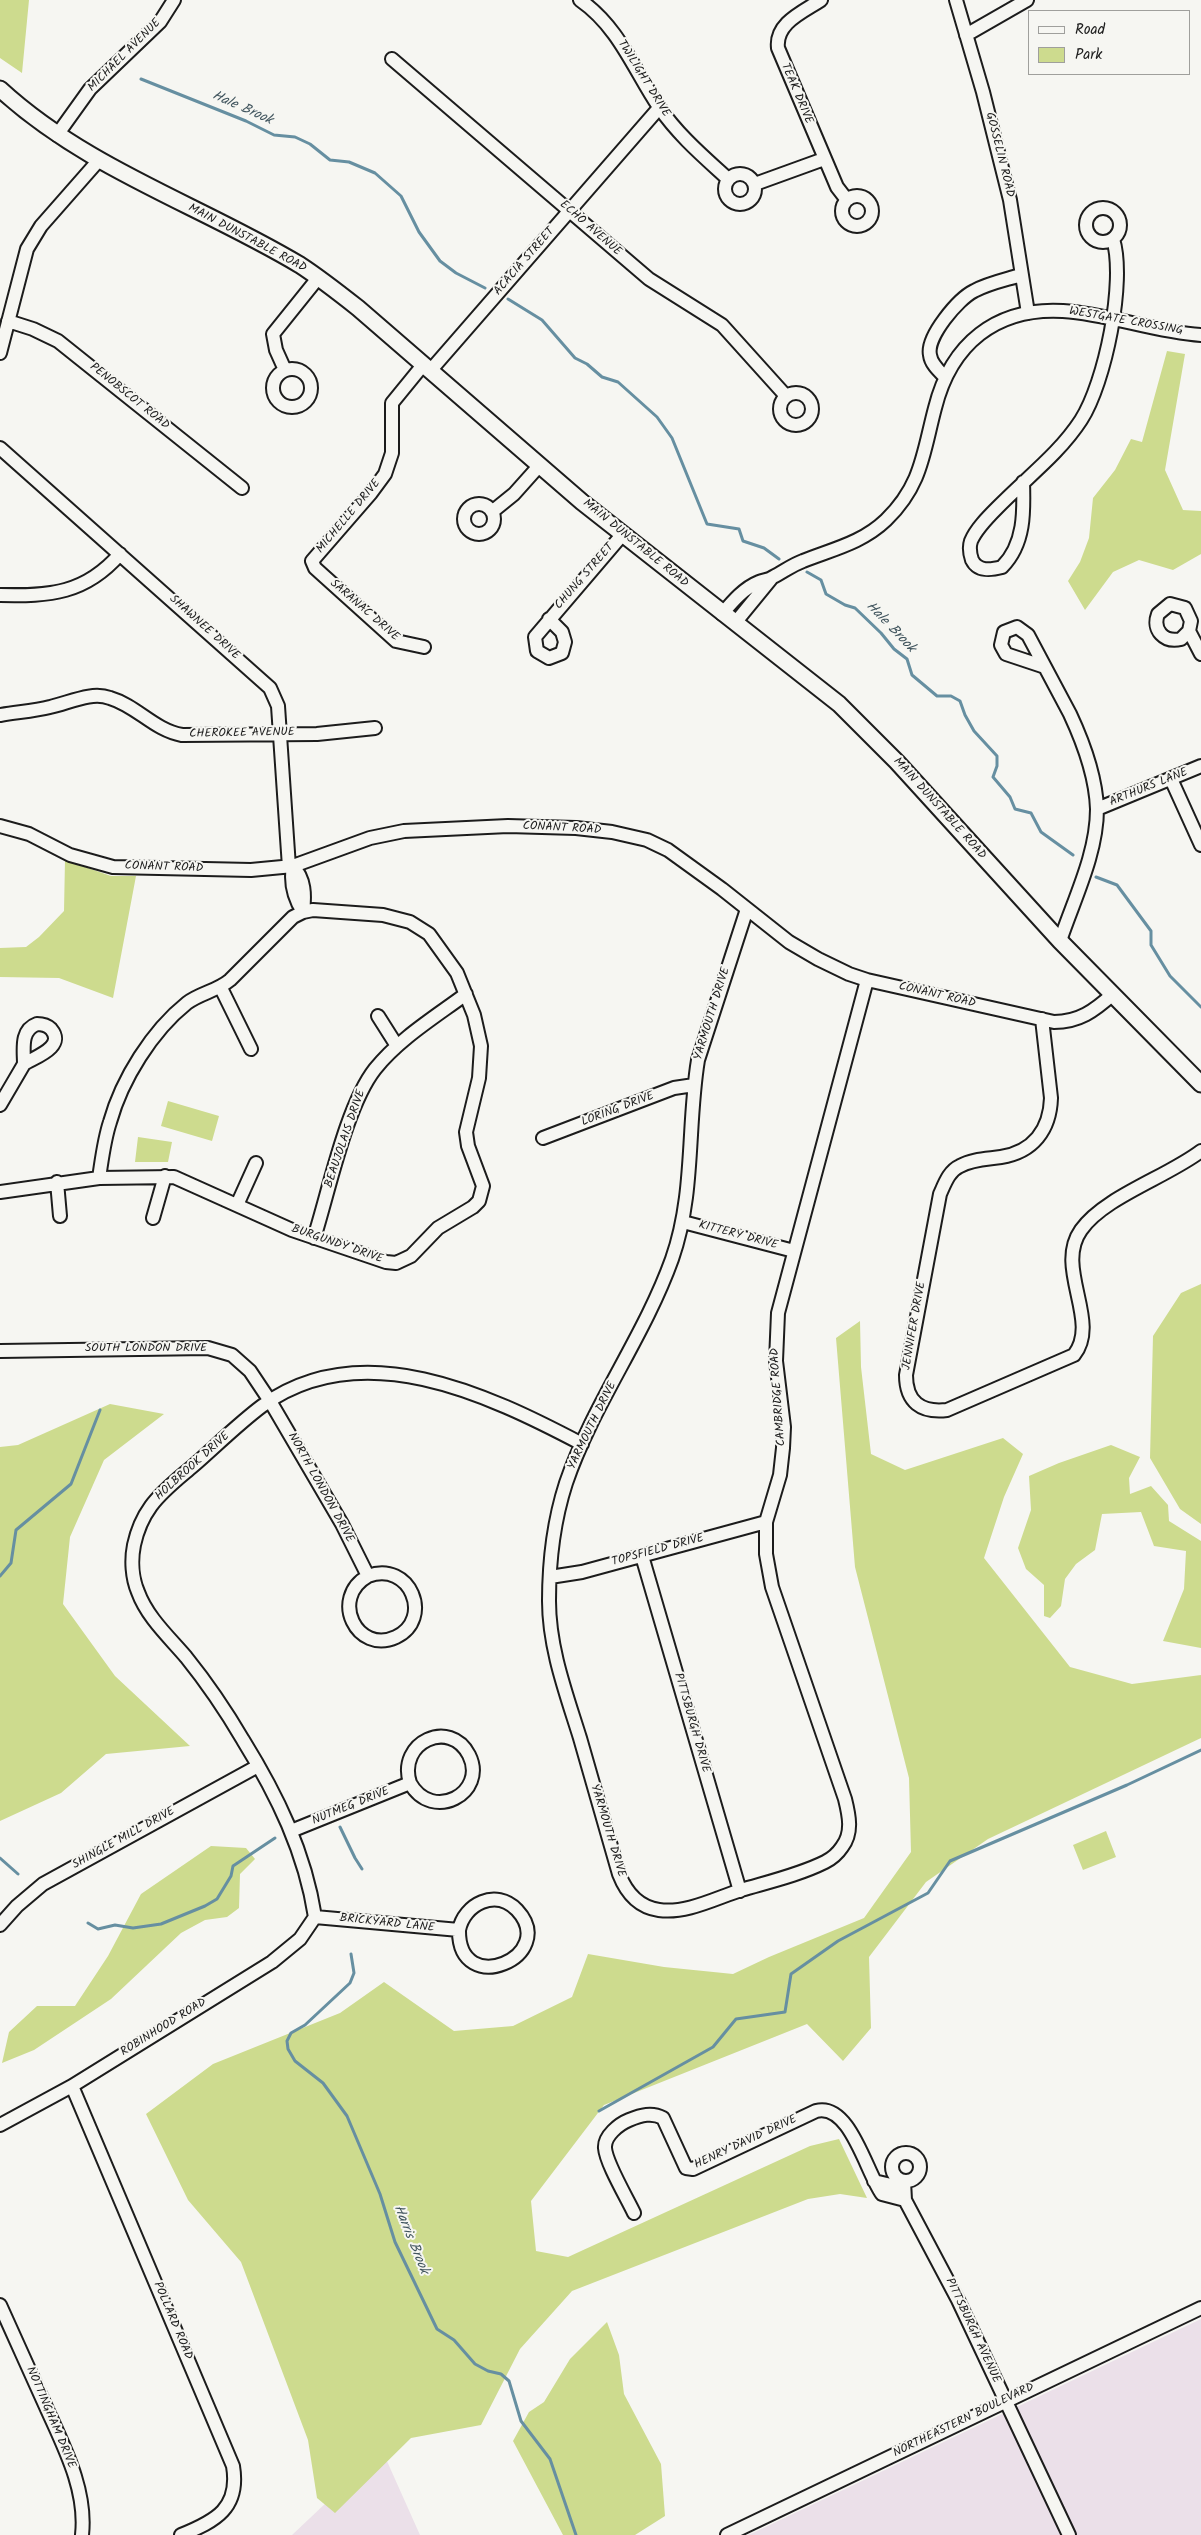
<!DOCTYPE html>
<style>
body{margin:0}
#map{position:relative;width:1201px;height:2535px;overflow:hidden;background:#f6f6f2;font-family:Kalam,sans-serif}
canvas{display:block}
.legend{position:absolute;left:1028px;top:10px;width:162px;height:65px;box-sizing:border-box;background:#f6f6f2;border:1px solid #9f9f9c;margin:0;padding:6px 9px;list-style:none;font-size:15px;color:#1c1c1c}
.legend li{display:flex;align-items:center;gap:10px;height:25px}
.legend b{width:25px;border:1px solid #9f9f9c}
</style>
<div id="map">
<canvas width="1201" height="2535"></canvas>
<ul class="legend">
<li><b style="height:6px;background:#f6f6f2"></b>Road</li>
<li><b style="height:14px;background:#cddb8e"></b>Park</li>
</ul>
</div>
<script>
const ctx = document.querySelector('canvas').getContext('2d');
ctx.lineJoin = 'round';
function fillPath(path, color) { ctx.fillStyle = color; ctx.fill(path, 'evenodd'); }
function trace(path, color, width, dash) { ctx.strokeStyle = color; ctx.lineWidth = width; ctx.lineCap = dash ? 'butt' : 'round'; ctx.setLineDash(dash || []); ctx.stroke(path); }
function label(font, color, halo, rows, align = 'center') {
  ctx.font = font + ' Kalam,sans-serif'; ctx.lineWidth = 4; ctx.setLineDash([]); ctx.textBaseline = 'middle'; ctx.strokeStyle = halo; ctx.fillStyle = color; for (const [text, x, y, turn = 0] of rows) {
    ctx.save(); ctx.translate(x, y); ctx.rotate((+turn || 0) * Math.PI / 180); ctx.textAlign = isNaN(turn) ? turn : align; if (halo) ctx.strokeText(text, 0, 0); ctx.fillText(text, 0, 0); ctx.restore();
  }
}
fillPath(new Path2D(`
 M1201,2319V2535H747L753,2533Z
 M382,2450L420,2535H292Z`), '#ebe0e9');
fillPath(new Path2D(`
 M0,0H29L22,73L0,58Z
 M1167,351L1185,354L1165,470L1183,510L1201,511V554L1173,570L1139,560L1113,572L1085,610L1068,581L1080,562L1089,538L1093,498L1115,470L1131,439L1142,442Z
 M65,860L111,876H136L113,998L59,978L0,977V948L26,947L39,937L64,911Z
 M168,1101L219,1116L212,1141L161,1126Z
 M138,1137L172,1142L168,1162H135Z
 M1201,1284V1524L1180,1509L1150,1458L1153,1336L1181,1293Z
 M860,1321L861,1367L871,1454L905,1470L1003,1438L1023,1454L1004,1497L984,1558L1070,1667L1132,1684L1201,1675V1738L988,1839L926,1882L869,1957L871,2028L843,2061L807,2024L604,2105L531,2201L536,2251L568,2257L810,2146L839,2139L867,2198L840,2194L808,2199L572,2291L520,2349L481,2425L411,2438L335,2513L317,2498L308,2440L241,2262L188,2200L146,2114L213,2064L340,2013L384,1982L454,2031L513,2026L572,1997L588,1954L664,1967L733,1974L769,1957L864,1918L911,1852L909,1778L855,1567L836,1338Z
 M110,1404L164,1414L104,1460L70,1537L63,1604L115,1676L190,1746L106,1754L61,1793L0,1821V1447L18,1445Z
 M1111,1445L1140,1457L1129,1478L1130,1494L1151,1486L1168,1505L1169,1521L1201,1541V1648L1163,1641L1184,1589L1186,1551L1154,1546L1141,1512L1102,1514L1095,1550L1076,1564L1065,1579L1061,1606L1050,1618L1044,1616V1585L1026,1569L1018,1548L1031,1510L1029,1476L1059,1463Z
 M1106,1831L1116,1857L1083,1870L1073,1845Z
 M211,1846L246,1848L255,1859L240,1874L239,1908L227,1917L205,1920L181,1933L111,1999L34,2050L2,2063L9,2032L37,2006H75L108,1956L141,1894Z
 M607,2322L619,2355L624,2394L661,2464L665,2516L635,2535H563L513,2441L529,2412L544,2402L570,2359Z`), '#cddb8e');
trace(new Path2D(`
 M141,79L246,121L274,135L295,137L310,144L330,160L349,162L375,173L401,196L419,232L440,261L456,273L485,288
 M508,299L542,320L575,358L587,364L602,377L618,382L657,417L672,438L707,524L739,529L743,541L764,548L779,559
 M807,572L821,580L826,594L845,605L855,608L881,633L894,649L907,659L912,675L937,696H951L960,701L965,715L974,731L997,756V766L993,777L1010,797L1015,809L1031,813L1041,832L1073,855
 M1096,877L1117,885L1151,931V945L1170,976L1201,1007
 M0,1576L11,1563L16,1530L71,1484L100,1410
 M340,1827L355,1858L362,1869
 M0,1858L18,1874
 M88,1923L98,1929L115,1925L133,1928L161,1924L205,1906L217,1899L231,1876L233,1866L275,1838
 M351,1954L354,1973L350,1983L305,2025L291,2033L287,2041L288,2049L295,2061L323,2083L347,2116L380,2194L395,2242L437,2329L454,2340L475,2364L488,2371L501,2374L509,2381L521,2421L550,2459L576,2535
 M599,2111L713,2047L736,2019L785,2012L791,1974L838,1941L928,1893L950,1861L1127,1785L1201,1750`), '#668fa1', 3);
const minor = new Path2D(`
 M580,0C619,27 634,70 659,107C678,135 704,157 728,179
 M821,0C803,12 775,23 778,48L837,187L847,200
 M956,0L983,92L1010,200L1028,313
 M966,35L1027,0
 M392,59L649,279L722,325L786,396
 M57,135L90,89L160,22L174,0
 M725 189a15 15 0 1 1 30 0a15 15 0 1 1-30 0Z
 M755,184L824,159
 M842 211a15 15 0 1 1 30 0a15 15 0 1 1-30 0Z
 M1086 225a17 17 0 1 1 34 0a17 17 0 1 1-34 0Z
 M8,321L33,329L58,341L242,488
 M0,353L27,249L41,226L99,160
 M423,365L392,403V453L385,474L371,493L312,561L315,568L396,641L424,647
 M273 388a19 19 0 1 1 38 0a19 19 0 1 1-38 0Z
 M285,370L276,350L273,334L318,278
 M430,371L659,108
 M945,377C939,371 931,364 930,355C926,337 958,299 974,291C989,283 1005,280 1021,275
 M780 409a16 16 0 1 1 32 0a16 16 0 1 1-32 0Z
 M0,448L270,688L278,706L289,867
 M1023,482C1024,511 1025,544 1002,567C991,570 978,572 972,560C970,554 969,547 971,541C976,529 988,517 997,508C1025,479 1059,454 1081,420C1105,383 1126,281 1113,239
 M464 519a15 15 0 1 1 30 0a15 15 0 1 1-30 0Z
 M493,511L514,494L539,466
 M0,595C50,596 85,594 120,554
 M722,614C733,601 744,588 759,582C764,580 769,580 773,577C783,572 792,565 803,561C833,549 862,543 886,520C922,485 923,453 935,408C951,344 996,307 1063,311C1110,314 1154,332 1201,335
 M549,619L562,632L565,642L562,653L549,658L537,651L535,637L622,535
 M735,623L771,579
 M1189,631L1181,639C1164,643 1152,630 1158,614L1170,604L1185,608L1191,621L1189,631L1201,654
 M1045,667L1006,654L1001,645L1004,632L1017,627L1028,635L1070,714C1084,744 1096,777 1097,809C1097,854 1074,899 1060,941
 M0,715C17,712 34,711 50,707C69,703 91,691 110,698C137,706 154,730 182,735L317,734L375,728
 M1171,779L1201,845
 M1097,809L1201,766
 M0,826L29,834L70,855L113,867L251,870L293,866L370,838L404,831L508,826L576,828L612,832L647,840L668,850L722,889L789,942L818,959L849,974L867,980L1054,1022C1079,1022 1094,1011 1113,994
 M293,866C305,879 305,895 303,912
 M293,866C290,883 294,898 303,912
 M747,909L698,1060C687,1126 695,1194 672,1259C644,1337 593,1404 566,1483C554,1520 549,1561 549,1601C549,1648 566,1693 580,1738C593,1783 606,1828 619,1874C626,1892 638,1907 659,1910C686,1914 716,1898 741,1890C768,1882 799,1875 825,1862C831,1859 838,1853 842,1847C853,1833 849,1815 845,1799L772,1587L766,1554V1522L780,1475L783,1448L784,1427L776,1361L778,1313L867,980
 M221,988L251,1049
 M378,1016L397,1046
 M1042,1019L1051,1098C1050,1130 1033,1152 1001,1157C988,1159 972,1159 960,1166C949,1171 945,1183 940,1194L906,1375C906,1402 921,1413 947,1410L1074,1355C1101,1321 1054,1268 1081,1230C1104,1197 1167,1177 1201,1151
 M37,1024C42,1024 47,1025 51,1029C66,1047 35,1057 24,1064C24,1050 20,1030 37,1024Z
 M0,1105L24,1064
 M543,1138L674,1088L694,1085
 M57,1182L60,1216
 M0,1192L99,1178L174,1177L292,1230L386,1262L396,1263L411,1256L438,1228L473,1207L479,1201L483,1186L468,1146L466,1132L479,1078L481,1046L474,1015L457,973L429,934L410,922L383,915L313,910L303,912L293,917L230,980C217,991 200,993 187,1003C152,1031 122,1079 110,1122C104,1140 102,1159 99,1178
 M237,1205L256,1163
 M153,1218L165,1176
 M683,1222L794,1251
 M314,1238C329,1191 346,1106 375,1069C399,1039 435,1017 466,994
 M0,1351L208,1348L232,1355L250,1371L270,1401L342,1524L368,1576C410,1560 434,1619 396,1637C357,1655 329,1598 368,1576
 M642,1556L740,1891
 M550,1577L582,1572L766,1522
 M291,1831L410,1783C432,1823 488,1793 469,1755C450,1718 397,1742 410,1783
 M315,1917C305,1852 277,1795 243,1740C226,1711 207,1683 186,1657C169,1637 147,1617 138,1592C132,1578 131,1560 134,1545C137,1531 143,1517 151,1506C163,1490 179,1478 193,1466C216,1446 238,1424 262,1406C361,1334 487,1394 582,1444
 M315,1917L459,1930C458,2000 560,1956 517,1910C496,1888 464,1904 459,1930
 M0,1925L17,1906L43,1884L258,1766
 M72,2086L233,2466C240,2508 216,2521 181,2535
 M0,2125L72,2086L272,1962L300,1939L315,1917
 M892 2167a14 14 0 1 1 28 0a14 14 0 1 1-28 0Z
 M874,2181L891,2185L905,2200
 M904,2181L905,2200L958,2300L1069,2535
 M634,2213C627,2198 606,2163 605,2148C604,2136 619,2124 629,2120C641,2115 652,2112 663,2118L686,2168L693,2169L816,2111C850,2102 866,2172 882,2194L905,2200
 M0,2305C15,2339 31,2373 46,2407C64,2447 87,2490 82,2535
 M727,2535L1201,2308`);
const major = new Path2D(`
 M0,89C87,169 200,205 300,265C320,278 339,293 358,308L582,502L839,704L897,762L1060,941L1201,1084`);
trace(minor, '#1c1c1c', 16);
trace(major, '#1c1c1c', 19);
trace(minor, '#f6f6f2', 12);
trace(major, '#f6f6f2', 15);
label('12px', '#1c1c1c', '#f6f6f2', [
 ["MICHAEL AVENUE",125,56,-45],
 ["TWILIGHT DRIVE",643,79,58],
 ["TEAK DRIVE",796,94,67],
 ["GOSSELIN ROAD",999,155,76],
 ["ECHO AVENUE",590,229,41],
 ["MAIN DUNSTABLE ROAD",247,239,28],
 ["ACACIA STREET",525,262,-49],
 ["WESTGATE CROSSING",1126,322,10],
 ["PENOBSCOT ROAD",129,397,39],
 ["MICHELLE DRIVE",349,517,-50],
 ["MAIN DUNSTABLE ROAD",635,544,39],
 ["CHUNG STREET",585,577,-49],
 ["SARANAC DRIVE",364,611,41],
 ["SHAWNEE DRIVE",204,628,42],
 ["CHEROKEE AVENUE",242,734,-1],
 ["ARTHURS LANE",1149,788,-22],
 ["MAIN DUNSTABLE ROAD",939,809,48],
 ["CONANT ROAD",562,829,3],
 ["CONANT ROAD",164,868,2],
 ["CONANT ROAD",937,996,13],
 ["YARMOUTH DRIVE",713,1014,-73],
 ["LORING DRIVE",618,1110,-21],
 ["BEAUJOLAIS DRIVE",346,1139,-71],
 ["KITTERY DRIVE",738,1236,15],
 ["BURGUNDY DRIVE",337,1245,19],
 ["JENNIFER DRIVE",915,1326,-80],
 ["SOUTH LONDON DRIVE",146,1349],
 ["CAMBRIDGE ROAD",779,1397,-94],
 ["YARMOUTH DRIVE",593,1426,-64],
 ["HOLBROOK DRIVE",193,1467,-42],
 ["NORTH LONDON DRIVE",320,1488,61],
 ["TOPSFIELD DRIVE",658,1551,-15],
 ["PITTSBURGH DRIVE",691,1723,74],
 ["NUTMEG DRIVE",351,1807,-22],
 ["YARMOUTH DRIVE",607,1831,73],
 ["SHINGLE MILL DRIVE",124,1839,-29],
 ["BRICKYARD LANE",387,1924,6],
 ["ROBINHOOD ROAD",164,2028,-32],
 ["HENRY DAVID DRIVE",746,2143,-25],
 ["POLLARD ROAD",172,2321,67],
 ["PITTSBURGH AVENUE",972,2331,65],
 ["NOTTINGHAM DRIVE",50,2418,67],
 ["NORTHEASTERN BOULEVARD",964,2421,-26]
]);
label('italic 14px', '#41555e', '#f6f6f2', [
 ["Hale Brook",242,109,24],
 ["Hale Brook",890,628,46],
 ["Harris Brook",410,2240,68]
]);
</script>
